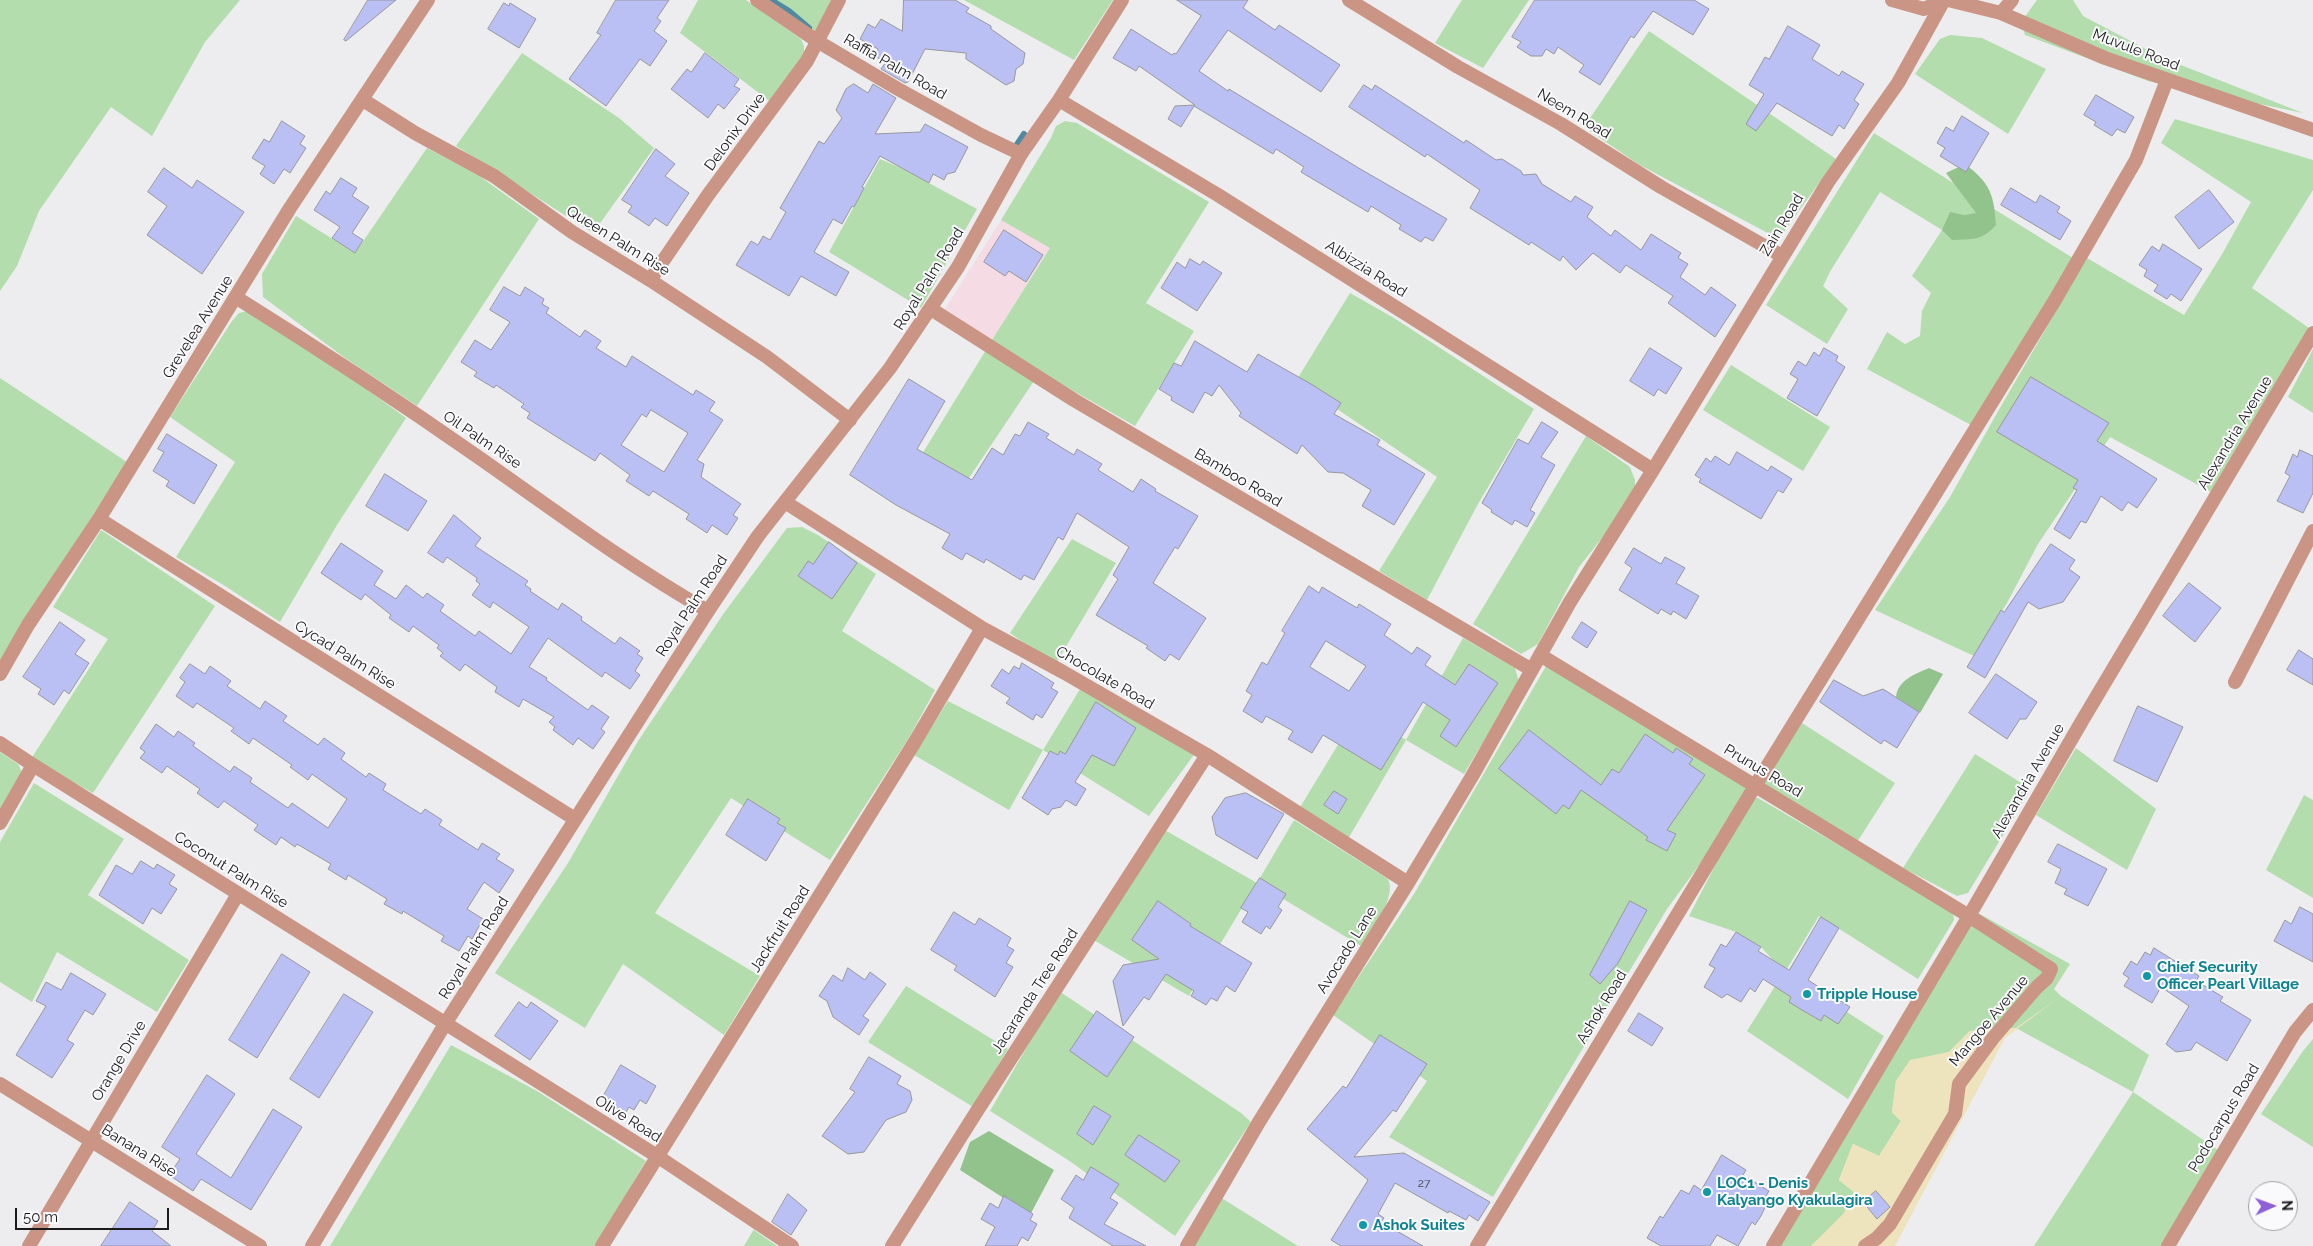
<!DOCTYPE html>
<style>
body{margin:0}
#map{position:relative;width:2313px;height:1246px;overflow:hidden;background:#ededef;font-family:Raleway,sans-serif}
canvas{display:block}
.north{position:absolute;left:2248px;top:1181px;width:50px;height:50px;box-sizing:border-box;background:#fafafd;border:1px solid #a1a1a3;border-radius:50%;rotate:88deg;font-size:14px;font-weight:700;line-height:20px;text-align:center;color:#1b1b1c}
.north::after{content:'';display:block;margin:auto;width:18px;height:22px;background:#8d5fd9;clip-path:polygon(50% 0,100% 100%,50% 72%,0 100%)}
.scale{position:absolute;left:15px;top:1208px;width:154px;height:22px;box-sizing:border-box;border:2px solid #1b1b1c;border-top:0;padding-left:6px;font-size:15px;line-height:18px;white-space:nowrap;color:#1b1b1c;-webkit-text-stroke:4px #fafafd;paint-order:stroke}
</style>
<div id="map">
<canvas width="2313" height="1246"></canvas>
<div class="north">N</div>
<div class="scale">50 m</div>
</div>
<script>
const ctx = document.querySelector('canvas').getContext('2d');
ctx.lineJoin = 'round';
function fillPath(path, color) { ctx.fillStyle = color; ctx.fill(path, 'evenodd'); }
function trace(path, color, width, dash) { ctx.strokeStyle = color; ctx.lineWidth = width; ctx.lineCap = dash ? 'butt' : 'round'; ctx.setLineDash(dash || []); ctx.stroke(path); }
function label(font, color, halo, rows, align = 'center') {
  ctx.font = font + ' Raleway,sans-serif'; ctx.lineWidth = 4; ctx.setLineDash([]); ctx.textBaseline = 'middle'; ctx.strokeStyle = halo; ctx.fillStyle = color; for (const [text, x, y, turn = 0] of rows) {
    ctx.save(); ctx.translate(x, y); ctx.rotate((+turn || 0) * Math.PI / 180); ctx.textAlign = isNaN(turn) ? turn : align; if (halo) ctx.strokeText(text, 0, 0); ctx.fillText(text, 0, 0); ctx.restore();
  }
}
fillPath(new Path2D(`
 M1001,220L1050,248L992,340L945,309Z`), '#f5dbe4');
fillPath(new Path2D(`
 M0,0H240L205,42L152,136L111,107L39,211L17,266L0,291Z
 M698,0H746L801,39L804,46V55L772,103L680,33Z
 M763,0H833L813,34Z
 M964,0H1113L1074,60Z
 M1462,0H1529L1483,68L1435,43Z
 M2037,0H2073L2083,16L2163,58L2303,113L2148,81L2025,35L2021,22Z
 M1649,31L1836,159L1779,239L1638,164L1584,127Z
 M1950,35L1982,38L2046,69L2008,134L1915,74L1940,39Z
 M522,53L619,118L654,148L593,233L456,146Z
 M2175,119L2313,160V190L2252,288L2309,328L2213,493L2110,437L2038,544L2007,603L1974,656L1875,610L1950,497L1997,413L2087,258L2184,315L2221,256L2251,202L2161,143Z
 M1065,121L1077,123L1209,202L1146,303L1194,331L1135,426L1035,369L992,340L1050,248L1001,220L1051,138L1056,126Z
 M1874,133L1955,184L1977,214L1964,215L1942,230L1994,209L2073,258L1971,425L1867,369L1887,332L1905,344L1920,336L1922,311L1931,293L1912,276L1942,230L1880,192L1831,270L1823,286L1848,309L1827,344L1766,305Z
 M427,148L478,175L539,219L417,406L345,358L263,297L262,274L296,216L355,253Z
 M880,159L901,168L977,209L921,308L829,252Z
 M1350,293L1394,318L1534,409L1478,504L1427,600L1379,571L1437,477L1296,381Z
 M247,311L301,341L406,418L337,525L280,622L225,586L176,557L235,462L170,417L232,321L239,313Z
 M2313,349V413L2288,397Z
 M986,350L1034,381L967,481L922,454Z
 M1731,365L1830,427L1803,471L1703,410Z
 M0,378L127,462L0,662Z
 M1586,436L1630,467L1635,480V492L1625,509L1579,567L1538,644L1521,654L1473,624Z
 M802,527L818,535L876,574L842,631L935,690L910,736L830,860L731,798L655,913L760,976L724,1035L623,964L585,1028L495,973L568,863L638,741L724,613L787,528Z
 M101,530L215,606L93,793L31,759L108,639L53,607Z
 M1072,539L1116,563L1055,665L1010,633Z
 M1463,638L1515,668L1519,682L1464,774L1406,740L1348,839L1299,809L1359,710L1406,740Z
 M1549,661L1759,783L1667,909L1493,1197L1389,1137L1427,1081L1333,1015L1414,894Z
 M1085,681L1196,752L1149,816L1043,750L1009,810L914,755L948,701L1043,750Z
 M1802,723L1895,783L1857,842L1763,783Z
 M2076,748L2156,809L2127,870L2036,815Z
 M0,752L18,764L22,772L0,810Z
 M1975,754L2031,789L1968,893L1957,896L1903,868Z
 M34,783L124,839L88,895L189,960L157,1012L57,952L32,1002L0,982V842Z
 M2304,795L2313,800V898L2266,870Z
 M1754,798H1758L1953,912L1954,920L1918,979L1819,916L1785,972L1884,1036L1848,1099L1747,1031L1784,972L1761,947L1736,932L1689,916L1721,854Z
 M1294,820L1388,879C1397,898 1372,928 1361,946L1257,883L1189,996L1092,939L1163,829L1257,883Z
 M1978,913L2070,964L2054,989L2061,996L2149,1055L2133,1092L2218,1150L2165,1246H2034L2133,1092L2016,1028L1970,1031L1949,1052L1910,1061L1896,1081L1892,1112L1901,1121L1879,1156L1853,1144L1839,1180L1854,1192L1842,1218L1811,1246H1780Z
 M906,986L1008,1049L973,1107L868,1042Z
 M1059,991L1241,1113L1251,1122L1175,1236L1068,1160L990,1111Z
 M2313,1039V1147L2261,1114L2303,1051Z
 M451,1045L537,1091L646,1161L595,1246H330Z
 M1220,1197L1298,1246H1192Z
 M754,1229V1230L777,1246H744Z`), '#b3ddad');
fillPath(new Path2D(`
 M1965,164C1990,183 1994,194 1996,225C1982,241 1972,239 1952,240L1942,230L1950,212L1964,215L1976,213L1946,173Z
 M1929,668L1943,674L1920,713L1896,697C1898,680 1915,674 1929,668Z
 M989,1131L1054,1170L1030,1215L960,1170L970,1142Z`), '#92c38c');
fillPath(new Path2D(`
 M2061,996L2005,1038L1895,1246H1811L1844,1213L1854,1192L1839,1180L1853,1144L1879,1156L1901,1121L1892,1112L1896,1081L1910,1060L1949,1052L1970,1031L2016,1028Z`), '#ede4be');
trace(new Path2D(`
 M771,0L789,11L809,28
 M1012,148L1014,149L1024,134`), '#508aa0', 6);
const building = new Path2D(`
 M368,0H396L346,41L344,40Z
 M616,0H669L657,18L661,21L654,31L667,41L650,66L640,59L606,106L569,79L601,35L597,33Z
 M904,0H955L969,8L966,12L991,26V29L1025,53L1023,64L1016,69L1014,81L1006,85L966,59V53L925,49L908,82L905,83L881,69L886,62L874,56L878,49L860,39L868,24L875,28L881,19L902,31Z
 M1177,0H1248L1243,8L1275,30L1279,25L1340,65L1321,92L1228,30L1199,71L1228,91L1229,89L1362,170L1447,219L1433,241L1425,237L1421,242L1399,229L1401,225L1371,206L1368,212L1301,172L1304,167L1276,149L1273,154L1194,106L1181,127L1168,119L1175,106L1195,105L1139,66L1136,71L1113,58L1131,29L1172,55L1174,53L1176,54L1201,16Z
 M1535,0H1694L1709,9L1693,35L1653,11L1634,38L1631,36L1600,85L1579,72L1584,65L1558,47L1554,54L1546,49L1542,56H1531L1517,47L1521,42L1512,37Z
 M504,3L509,6L510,3L536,19L519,48L488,29Z
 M1788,26L1820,45L1812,59L1839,76L1842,71L1864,84L1854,100L1859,104L1844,129L1839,125L1832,136L1777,103L1756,131L1746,124L1764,94L1749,85L1765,57L1769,59Z
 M705,53L739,79L734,86L740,89L724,109L718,104L708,118L671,89L687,69L691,72Z
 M854,84L868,93L873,84L896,98L875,134L920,132L925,124L968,147L955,172L947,174L944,180L933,174L929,183L880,156L862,187L864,188L854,207L852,206L842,224L833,219L814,252L849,272L836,296L801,276L789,296L736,265L751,241L758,245L763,236L770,240L786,212L780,208L819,141L824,144L842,118L836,110L846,89Z
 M1364,85L1372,90L1375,85L1464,143L1466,140L1496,160L1502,159L1521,171L1523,175L1536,174L1542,184L1571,202L1575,196L1593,207L1587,217L1611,236L1615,230L1641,250L1651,234L1681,253L1678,258L1688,264L1680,277L1705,295L1711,287L1736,305L1715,337L1668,303L1673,296L1626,265L1620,273L1593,253L1576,270L1563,256L1560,261L1531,242L1529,245L1470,208L1480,190L1427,154L1425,157L1349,107Z
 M2096,95L2134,117L2125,133L2117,129L2112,136L2094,125L2096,122L2084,115Z
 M1962,116L1989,133L1966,172L1940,156L1945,148L1937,143L1946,127L1953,131Z
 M282,121L305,136L300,144L306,148L290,173L284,169L274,184L260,174L265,166L252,158L264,139L269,142Z
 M656,149L675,164L665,176L689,193L667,226L655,218L649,226L628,212L632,206L622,200Z
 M164,168L192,188L197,180L244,212L202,274L147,235L167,206L148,192Z
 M341,178L357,188L352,196L369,207L352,233L363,240L355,253L332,238L340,227L314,210L326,191L330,194Z
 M2011,188L2036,203L2040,195L2060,207L2057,212L2071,221L2060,240L2001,205Z
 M2209,190L2234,222L2199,249L2175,217Z
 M1004,230L1043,255L1026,282L1009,271L1005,276L984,262Z
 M2163,244L2202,269L2181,301L2171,294L2167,299L2154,291L2158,285L2144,276L2147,270L2139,265L2152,246L2159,251Z
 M1190,259L1200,265L1203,261L1222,273L1197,311L1161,288L1177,262L1185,268Z
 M504,287L520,296L525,287L544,299L542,304L549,308L546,313L580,337L585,330L601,341L596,348L626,367L632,356L693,395L696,390L715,402L709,411L723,420L697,460L704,464L701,477L741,504L733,515L738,518L727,535L712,525L707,533L686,519L689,514L653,491L649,496L626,481L630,475L600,453L595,461L527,418L530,413L521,407L524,404L496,385L494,388L474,376L477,372L461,362L475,340L491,350L510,322L490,310ZM651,410L688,433L664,472L621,445L642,414L646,417Z
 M1195,341L1247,372L1258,354L1311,384L1341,403L1334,414L1380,440L1377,445L1425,474L1394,525L1362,506L1371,490L1343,473L1328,472L1302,445L1297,454L1239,416L1241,413L1219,385L1212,396L1205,392L1193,413L1171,400L1172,397L1159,389L1174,363L1181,366Z
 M1650,348L1682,368L1666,394L1658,389L1654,396L1630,381Z
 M1824,348L1838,356L1836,361L1845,367L1817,416L1787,398L1798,379L1790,374L1798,361L1806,366L1814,352L1819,356Z
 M2031,377L2109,423L2097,441L2157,479L2137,508L2128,502L2122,511L2101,496L2086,523L2081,521L2070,539L2054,529L2077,490L2073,488L2078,480L1997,432Z
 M909,379L945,401L917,449L972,480L992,448L1003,455L1015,434L1020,436L1028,422L1049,434L1046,438L1074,455L1077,449L1102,464L1098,470L1133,492L1141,479L1156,489L1155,491L1198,516L1178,549L1175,547L1153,583L1206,618L1179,660L1170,654L1165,661L1146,648L1148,646L1096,615L1118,579L1113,575L1129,547L1077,513L1063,540L1058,537L1034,580L1024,575L1021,580L986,559L984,563L966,553L962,560L942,548L950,534L896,505L850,475Z
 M1542,422L1558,432L1541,457L1555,465L1530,510L1535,513L1527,527L1515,520L1512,525L1491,512L1492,510L1482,503L1518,439L1528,444Z
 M167,434L217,465L194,504L166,486L169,481L153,471L164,452L158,449Z
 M2300,450L2313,456V493L2303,513L2277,501L2290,476L2285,473L2293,454L2297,457Z
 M1737,452L1768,471L1771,466L1792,479L1783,493L1778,490L1761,519L1699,482L1701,479L1695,475L1706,458L1711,462L1715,456L1729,465Z
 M385,474L427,501L408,531L366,506Z
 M454,515L481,538L475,546L528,581L525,585L531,589L530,591L558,610L562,603L582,617L581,620L615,644L620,637L640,651L637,654L643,658L635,671L640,675L630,689L605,672L602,677L548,638L529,667L547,678L546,680L588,710L592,705L609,717L601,729L605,732L593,749L578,738L573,745L553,730L555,727L549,722L554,717L523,699L519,707L495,692L497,687L465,664L460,671L440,656L443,653L437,648L439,645L413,626L409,632L389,618L391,615L365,594L361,600L321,573L341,543L383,571L374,585L396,599L406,585L423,598L427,593L444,605L440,611L475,636L479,631L511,654L529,627L493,602L490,608L472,595L480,584L476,581L477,578L447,557L443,563L428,553Z
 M829,542L857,563L832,599L798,576L808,561L813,564Z
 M2051,544L2075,560L2069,569L2080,577L2063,602L2039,609L2028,602L1985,678L1967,667L2001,610L2004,612Z
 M1634,548L1661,564L1665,557L1685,568L1676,583L1699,596L1686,619L1673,611L1671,615L1661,609L1658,614L1619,590L1632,568L1625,563Z
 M2189,583L2221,608L2195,642L2163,616Z
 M1309,586L1319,593L1322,587L1357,608L1359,604L1391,624L1384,635L1412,654L1417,647L1431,656L1425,665L1455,685L1469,664L1498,683L1456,747L1440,736L1450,720L1423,702L1381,770L1323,735L1312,753L1288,739L1293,731L1266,716L1262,723L1243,711L1252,695L1246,691L1262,662L1267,665L1285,633L1282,631ZM1326,641L1366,666L1349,691L1310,667Z
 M60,622L85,640L75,654L89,663L69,694L64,690L54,705L38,694L41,689L23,677Z
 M1582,622L1597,632L1587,648L1572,638Z
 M2299,650L2313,659V685L2287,670Z
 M1022,663L1054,683L1051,688L1058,692L1042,718L1036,714L1033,720L1006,703L1010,698L991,686L1002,669L1009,674L1014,666L1019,669Z
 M190,664L205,674L210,666L231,681L227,686L260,709L265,701L287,716L283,721L318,745L324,738L345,753L341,759L366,777L369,773L386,784L383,790L421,814L425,809L442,820L439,825L478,850L482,843L500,854L496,859L514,870L499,893L484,882L467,909L483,919L472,939L468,936L459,951L441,941L444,936L403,911L402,914L384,904L387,899L348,875L346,880L328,869L331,864L297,844L295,847L281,837L276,845L254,830L258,825L224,801L218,808L197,793L200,789L167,766L162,773L140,758L145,752L140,748L156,724L174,737L178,731L195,743L193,746L230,772L234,766L252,778L250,782L288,808L292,803L328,828L347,799L312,774L308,780L290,767L292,765L253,738L249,744L231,731L234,728L197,703L193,708L176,696L185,682L180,678Z
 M1996,674L2037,702L2026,719H2020L2007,739L1969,713Z
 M1834,680L1863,696L1883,689L1919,712L1897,748L1884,740L1881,744L1820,702Z
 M1096,702L1136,728L1114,766L1092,755L1075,782L1086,789L1076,806L1066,800L1061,807L1052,809L1048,815L1022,798L1050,751L1058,755L1060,751L1065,754Z
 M2138,706L2183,727L2157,782L2114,761Z
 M1529,730L1601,785L1612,769L1619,773L1645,734L1673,753L1676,748L1693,759L1689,764L1705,775L1667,830L1676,834L1667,851L1646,840L1648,837L1581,790L1569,809L1563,805L1556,814L1499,769Z
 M1334,791L1347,799L1338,814L1324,805Z
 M1246,793L1284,814L1257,859L1216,835L1212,817L1225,798Z
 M748,799L780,819L777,823L786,828L766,861L726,835Z
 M2058,844L2107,869L2088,906L2064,894L2067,889L2055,883L2061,869L2048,862Z
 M141,861L154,869L157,864L175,875L169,884L177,889L161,914L152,908L143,924L99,895L116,865L132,874Z
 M1260,878L1286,894L1278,907L1282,910L1270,929L1266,926L1261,934L1242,922L1248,912L1241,908Z
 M1158,901L1191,924L1190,926L1252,963L1235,992L1226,986L1217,1001L1211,998L1206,1005L1191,996L1194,991L1166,974L1149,1000L1144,997L1123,1026L1113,981L1123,965L1159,959L1132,940Z
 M1630,901L1647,910L1618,963L1600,984L1590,975Z
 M2300,907L2313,914V962L2274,941L2285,920L2291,924Z
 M954,912L975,925L979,918L1011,938L1007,946L1014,950L1006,963L1013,967L995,997L954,970L957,966L931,950Z
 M1821,917L1839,928L1808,980L1850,1007L1838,1024L1824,1015L1821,1021L1802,1010L1789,1002L1791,997L1763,979L1755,992L1750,988L1741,1002L1727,994L1722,998L1704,987L1715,968L1709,965L1721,944L1726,947L1736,932L1761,947L1758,951L1789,970Z
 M2154,948L2199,976L2196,981L2223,997L2220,1001L2251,1020L2227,1061L2196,1042L2191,1050L2176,1052L2166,1044L2189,1006L2161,987L2152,1003L2124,986L2129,978L2123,974L2131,961L2137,965L2145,952L2150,955Z
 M282,954L310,972L257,1058L229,1040Z
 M848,968L865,980L870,972L886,984L863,1016L869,1020L859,1035L833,1017L827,1001L819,996L833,975L842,981Z
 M71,973L106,994L93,1015L85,1010L67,1040L74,1044L52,1078L16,1055L46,1006L36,1001L46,982L61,990Z
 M344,994L373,1012L319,1098L290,1079Z
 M519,1002L527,1008L531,1002L558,1021L530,1060L495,1036Z
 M1097,1011L1134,1037L1107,1077L1070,1051Z
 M1639,1013L1663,1028L1652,1046L1628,1031Z
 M1380,1035L1427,1064L1396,1112L1393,1110L1354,1157L1404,1153L1490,1202L1478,1221L1469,1215L1466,1220L1449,1211L1448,1213L1395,1183L1378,1214L1384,1218L1381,1222L1423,1246H1341L1331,1240L1368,1180L1307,1129L1343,1086L1346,1088Z
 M869,1057L901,1076L897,1084L910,1091L912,1100L906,1112L886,1120L864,1152L848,1154L822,1136L855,1092L850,1089Z
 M621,1065L656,1086L646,1104L640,1100L634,1110L629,1107L624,1116L610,1108L613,1103L603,1097Z
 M207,1075L235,1094L196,1154L231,1178L273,1109L302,1127L251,1210L201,1179L193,1191L169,1175L180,1159L162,1147Z
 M1094,1106L1111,1116L1093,1145L1077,1134Z
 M1139,1135L1180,1161L1165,1182L1125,1155Z
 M1722,1155L1746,1170L1743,1175L1769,1191L1762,1203L1766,1205L1761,1216L1755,1225L1752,1222L1738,1246L1717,1235L1710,1246H1661L1647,1238L1660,1216L1663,1218L1681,1190L1689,1194L1694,1185L1701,1190Z
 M1091,1167L1119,1184L1110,1198L1118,1203L1104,1224L1146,1246H1113L1069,1218L1074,1208L1061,1199L1076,1175L1083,1180Z
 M1876,1191L1890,1207L1877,1219L1863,1202Z
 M788,1194L807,1210L791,1235L772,1222Z
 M1004,1196L1033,1214L1030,1220L1037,1224L1028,1241L1022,1237L1017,1246H985L995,1227L981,1219L990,1203L998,1208Z
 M130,1202L158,1221L152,1231L171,1246H101Z`);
fillPath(building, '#babff4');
trace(building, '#98989b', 1);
trace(new Path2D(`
 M1349,0L1458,67L1561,124L1661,187L1782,256
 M1892,0L1924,9L1943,0
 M1948,0L2001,13L2105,58L2313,130
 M2001,13L2012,0
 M363,100L415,133L494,176L572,232L650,280L767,357L850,420
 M1059,100L1218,195L1653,470
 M1021,154L1059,100L1122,0
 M650,280L708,195L807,61L839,0
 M237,298C319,349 401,403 481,459C555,511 629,566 708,611
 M931,309L1074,400L1532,670
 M785,502L982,628L1063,672L1207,755L1408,883
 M99,519L575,819
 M1540,655L1969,916L2051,969L2047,978L2037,987L1993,1038L1959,1084L1955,1114L1890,1224L1877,1238L1865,1246
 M0,674L28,625L99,519L290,208L428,0
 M2235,682L2313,531
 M0,743L33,765L657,1156L792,1246
 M0,823L33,765
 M0,1084L260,1246
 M29,1246L238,894
 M602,1246L916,740L982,628
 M892,1246L977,1111L1207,755
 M1187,1246L1259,1122L1408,883L1471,778L1570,602L1653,470L1828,182L1898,83L1944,0
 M1477,1246L1755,786L2055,300L2136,160L2167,80
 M1773,1246L1969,916L2082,721L2313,333
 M2168,1246L2295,1032L2313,1010`), '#ca9585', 14);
trace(new Path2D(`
 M312,1246L445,1024L708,611L758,536L890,368L958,267L1021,154L981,135L898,89L817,41L757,0`), '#ca9585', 14);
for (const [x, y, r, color] of [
 [2147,976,5,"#0f9aa8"],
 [1807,994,5,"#0f9aa8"],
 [1707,1192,5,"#0f9aa8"],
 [1363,1225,5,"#0f9aa8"]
]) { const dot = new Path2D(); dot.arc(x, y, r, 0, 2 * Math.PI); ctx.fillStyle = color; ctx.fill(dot); trace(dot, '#fafafd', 2); }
label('12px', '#434452', null, [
 ["27",1424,1183]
]);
label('15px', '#1b1b1c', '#fafafd', [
 ["Muvule Road",2136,50,21],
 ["Raffia Palm Road",895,67,30],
 ["Neem Road",1574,114,31],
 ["Delonix Drive",735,132,-54],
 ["Zain Road",1782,225,-59],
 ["Queen Palm Rise",618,241,32],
 ["Albizzia Road",1366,269,32],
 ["Royal Palm Road",929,279,-58],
 ["Grevelea Avenue",198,327,-58],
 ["Alexandria Avenue",2235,433,-59],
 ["Oil Palm Rise",482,440,34],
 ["Bamboo Road",1238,478,31],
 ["Royal Palm Road",692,606,-57],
 ["Cycad Palm Rise",345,655,32],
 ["Chocolate Road",1105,678,30],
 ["Prunus Road",1763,771,31],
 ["Alexandria Avenue",2028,781,-60],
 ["Coconut Palm Rise",231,870,32],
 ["Jackfruit Road",780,929,-58],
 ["Royal Palm Road",474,948,-58],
 ["Avocado Lane",1347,950,-58],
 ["Jacaranda Tree Road",1035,991,-57],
 ["Ashok Road",1602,1007,-59],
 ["Mangoe Avenue",1989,1021,-50],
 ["Orange Drive",119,1061,-59],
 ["Podocarpus Road",2224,1118,-59],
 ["Olive Road",628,1119,32],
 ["Banana Rise",139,1151,32]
]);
label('bold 15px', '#0d838f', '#fafafd', [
 ["Chief Security",2157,967],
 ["Officer Pearl Village",2157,984],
 ["Tripple House",1817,994],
 ["LOC1 - Denis",1717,1183],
 ["Kalyango Kyakulagira",1717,1200],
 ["Ashok Suites",1373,1225]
], 'left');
</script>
